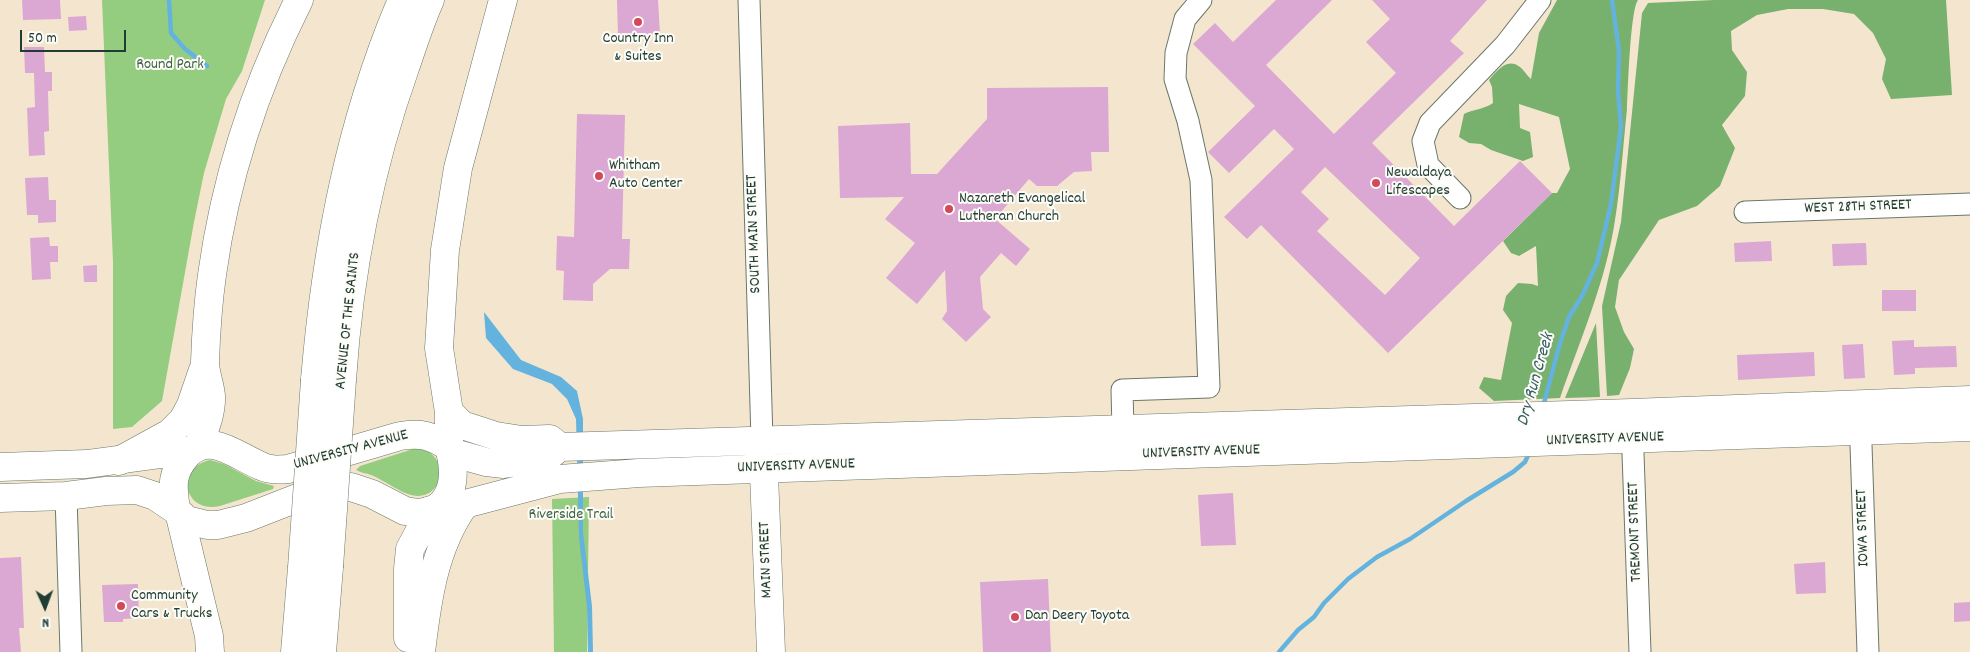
<!DOCTYPE html>
<style>
body{margin:0}
#map{position:relative;width:1970px;height:652px;overflow:hidden;background:#f4e6ce;font-family:Dekko,sans-serif}
canvas{display:block}
.north{position:absolute;left:20px;top:582px;width:50px;height:50px;-webkit-text-stroke:4px #fdfcf7;paint-order:stroke;rotate:178deg;font-size:14px;font-weight:700;line-height:20px;text-align:center;color:#1f3d34}
.north::after{content:'';display:block;margin:auto;width:18px;height:22px;background:#1f3d34;clip-path:polygon(50% 0,100% 100%,50% 72%,0 100%)}
.scale{position:absolute;left:20px;top:30px;width:106px;height:22px;box-sizing:border-box;border:2px solid #1f3d34;border-top:0;padding-left:6px;font-size:15px;line-height:18px;white-space:nowrap;color:#1f3d34;-webkit-text-stroke:4px #fdfcf7;paint-order:stroke}
</style>
<div id="map">
<canvas width="1970" height="652"></canvas>
<div class="north">N</div>
<div class="scale">50 m</div>
</div>
<script>
const ctx = document.querySelector('canvas').getContext('2d');
ctx.lineJoin = 'round';
function fillPath(path, color) { ctx.fillStyle = color; ctx.fill(path, 'evenodd'); }
function trace(path, color, width, dash) { ctx.strokeStyle = color; ctx.lineWidth = width; ctx.lineCap = dash ? 'butt' : 'round'; ctx.setLineDash(dash || []); ctx.stroke(path); }
function label(font, color, halo, rows, align = 'center') {
  ctx.font = font + ' Dekko,sans-serif'; ctx.lineWidth = 4; ctx.setLineDash([]); ctx.textBaseline = 'middle'; ctx.strokeStyle = halo; ctx.fillStyle = color; for (const [text, x, y, turn = 0] of rows) {
    ctx.save(); ctx.translate(x, y); ctx.rotate((+turn || 0) * Math.PI / 180); ctx.textAlign = isNaN(turn) ? turn : align; if (halo) ctx.strokeText(text, 0, 0); ctx.fillText(text, 0, 0); ctx.restore();
  }
}
fillPath(new Path2D(`
 M102,0H265L242,71L226,99L204,173L194,222L162,401L132,427L113,429V262Z
 M416,448C449,451 447,495 418,496C404,496 384,480 371,475C366,473 361,473 356,470L360,466Z
 M210,460L224,464L256,481L274,486L273,489L220,506C184,514 174,468 210,460Z
 M589,497L587,652H554L552,499Z`), '#95cd80');
fillPath(new Path2D(`
 M1557,0H1638C1630,11 1628,91 1627,109C1623,146 1621,183 1615,220C1606,281 1580,340 1560,398L1494,401L1479,388L1484,377L1501,380L1512,323L1503,310L1506,296L1518,283L1532,284L1538,286L1536,246L1519,256L1511,253L1503,241L1552,193H1557L1570,169L1559,117L1519,104L1520,128L1530,132L1533,157L1523,161L1491,150L1481,144L1469,143L1459,137L1464,114C1474,109 1485,109 1493,103L1492,87L1489,80C1497,71 1507,57 1520,67C1524,70 1527,76 1531,79L1539,33Z
 M1714,0H1946L1952,95L1891,99L1882,79L1886,59L1873,33L1854,14L1823,9H1788L1757,15L1731,31L1732,50L1747,72L1745,96L1722,125L1735,148L1720,186L1697,206L1659,220L1619,280L1615,307L1624,332L1634,349L1630,368L1619,395L1607,396L1602,306L1621,222L1642,13L1648,3Z
 M1596,323L1600,397L1565,398Z`), '#78b06e');
fillPath(new Path2D(`
 M484,312L521,360L561,377L577,391L583,419V532L592,606L593,652H588L587,607L579,538L576,419L567,399L552,384L513,369L486,338Z`), '#64b3de');
trace(new Path2D(`
 M169,0L171,33L185,49L207,66
 M1543,407L1560,343L1569,317L1582,296L1597,263L1611,204L1621,127L1618,89L1619,51L1612,0
 M1279,652L1298,630L1314,617L1324,603L1348,579L1377,557L1410,539L1466,501L1513,472L1525,462L1529,453`), '#64b3de', 4.5);
fillPath(new Path2D(`
 M22,0H60L61,19L23,20Z
 M617,0H658L660,34L618,36Z
 M1276,0H1332L1266,65L1334,134L1396,73L1366,42L1390,19L1372,0H1487L1450,41L1464,53L1372,143L1454,226L1520,161L1552,193L1388,353L1261,225L1247,239L1224,217L1294,149L1274,129L1229,173L1208,152L1255,106L1193,44L1215,23L1233,42ZM1325,167L1420,258L1385,295L1317,231L1329,219L1301,192Z
 M86,16L87,30L69,31L68,17Z
 M24,47H44L45,72H52V91H48L49,131L44,132L45,155L29,156L27,108L35,107L34,73H25Z
 M1108,87L1109,152H1091L1092,171L1074,172L1057,186H1037L1029,179L995,219L1030,249L1016,266L1001,253L980,277L983,309L991,317L966,342L942,319L947,311L945,270L917,304L886,278L915,243L885,219L904,197L840,198L838,126L910,123L911,174H937L987,119V88Z
 M577,114L625,115L622,239H630L629,269H610L593,284V301L563,300L564,271L556,270L557,236L574,237Z
 M48,177L49,200H56V222L38,223V215H27L25,178Z
 M49,237L50,246H58V262H50L51,279L32,280L30,238Z
 M1771,241L1772,261L1735,262L1734,243Z
 M1866,243L1867,265L1833,266L1832,244Z
 M97,265V282H84L83,266Z
 M1882,290H1916V311H1882Z
 M1914,340V347L1956,346L1957,367L1915,368V374L1894,375L1892,341Z
 M1863,344L1865,378L1844,379L1842,345Z
 M1814,352L1815,376L1738,380L1737,355Z
 M1233,493L1236,545L1201,546L1198,495Z
 M21,557L24,628H19L21,652H0V558Z
 M1825,562L1826,593L1796,594L1794,564Z
 M1048,579L1051,652H983L980,582Z
 M138,584L139,618L123,619V622H104L102,585Z
 M1970,602V621L1954,622V603Z`), '#dba7d3');
const minor = new Path2D(`
 M749,0L762,440
 M1460,198L1428,165L1423,141L1430,123L1505,45L1540,0
 M1745,212L1970,204
 M1860,415L1868,652
 M1632,425L1640,652
 M1123,429L1122,390L1209,387L1201,180L1188,121L1175,79L1176,53L1185,19L1201,0
 M66,496L71,652`);
const major = new Path2D(`
 M763,449L771,652
 M450,452L486,462L504,464L546,458L560,447L1632,413L1970,400
 M0,467L87,464L191,450
 M0,498L66,496L106,491L137,490L155,496L176,510L187,520L207,525H218L246,518L323,488L351,487L372,494L405,511L419,513L465,504L560,479L639,473L1970,427
 M176,510C173,487 170,474 187,455C209,430 238,457 261,466C269,470 279,470 288,469L400,436C422,433 430,435 449,447C455,469 456,496 435,509`);
const highway = new Path2D(`
 M503,0L458,168L445,250L439,348L449,412L462,425L496,436L522,440L550,439L560,447
 M315,380C326,248 350,122 402,0
 M342,380C349,273 369,169 405,68C413,45 420,22 430,0
 M198,447C204,431 212,413 211,396C210,384 205,373 205,362C206,333 208,303 212,275C225,180 256,85 299,0
 M449,447V412
 M119,461L170,433L183,420L191,405L203,370
 M180,516L209,636L210,652
 M408,638V569L410,549L431,510
 M295,652L302,568
 M322,652L329,567
 M421,652C427,601 434,547 465,504`);
trace(minor, '#6a786a', 23);
trace(major, '#6a786a', 29);
trace(highway, '#6a786a', 29);
trace(minor, '#fff', 21);
trace(major, '#fff', 28);
trace(highway, '#fff', 28);
const highwayBridge = new Path2D(`
 M329,567L342,380
 M302,568L315,380`);
trace(highwayBridge, '#6a786a', 29, []);
trace(highwayBridge, '#fff', 28);
for (const [x, y, r, color] of [
 [638,22,5,"#d1495b"],
 [599,176,5,"#d1495b"],
 [1376,183,5,"#d1495b"],
 [949,209,5,"#d1495b"],
 [121,606,5,"#d1495b"],
 [1015,617,5,"#d1495b"]
]) { const dot = new Path2D(); dot.arc(x, y, r, 0, 2 * Math.PI); ctx.fillStyle = color; ctx.fill(dot); trace(dot, '#fdfcf7', 2); }
label('16px', '#1f3d34', '#fdfcf7', [
 ["Country Inn",638,40,"center"],
 ["& Suites",638,58,"center"],
 ["Whitham",609,167],
 ["Auto Center",609,185],
 ["Newaldaya",1386,174],
 ["Lifescapes",1386,192],
 ["Nazareth Evangelical",959,200],
 ["Lutheran Church",959,218],
 ["Community",131,597],
 ["Cars & Trucks",131,615],
 ["Dan Deery Toyota",1025,617]
], 'left');
label('16px', '#3c6147', '#fdfcf7', [
 ["Round Park",170,66],
 ["Riverside Trail",571,516]
]);
label('16px', '#1f3d34', '#fdfcf7', [
 ["WEST 28TH STREET",1858,208,-2],
 ["SOUTH MAIN STREET",755,234,-92],
 ["AVENUE OF THE SAINTS",349,321,-84],
 ["UNIVERSITY AVENUE",1605,440,-2],
 ["UNIVERSITY AVENUE",351,451,-15],
 ["UNIVERSITY AVENUE",1201,453,-2],
 ["UNIVERSITY AVENUE",796,467,-2],
 ["IOWA STREET",1864,528,-92],
 ["TREMONT STREET",1636,532,-92],
 ["MAIN STREET",767,560,-92]
]);
label('italic 18px', '#346067', '#fdfcf7', [
 ["Dry Run Creek",1537,380,-74]
]);
</script>
